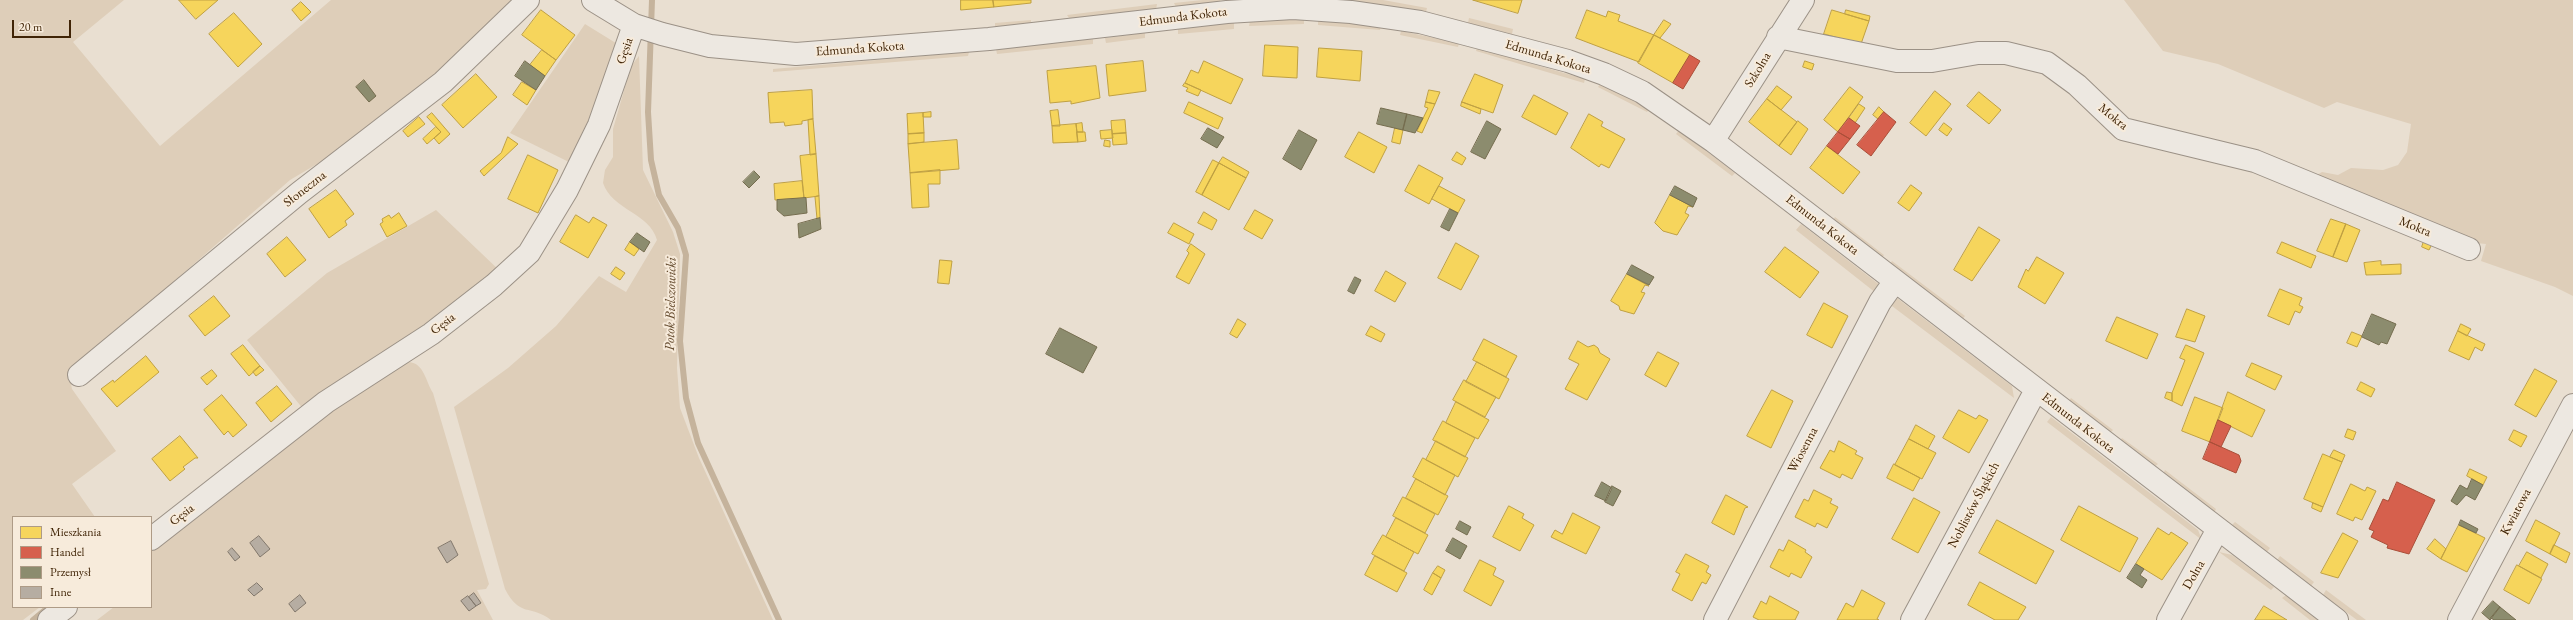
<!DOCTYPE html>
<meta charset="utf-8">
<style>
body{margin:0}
#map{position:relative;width:2573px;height:620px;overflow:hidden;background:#e9dfd1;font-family:"EB Garamond",serif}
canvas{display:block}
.legend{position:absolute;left:12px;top:516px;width:140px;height:92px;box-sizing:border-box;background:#f7ebdb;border:1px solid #ae9b86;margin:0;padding:5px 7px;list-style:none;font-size:12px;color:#402406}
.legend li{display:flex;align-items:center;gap:8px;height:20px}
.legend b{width:20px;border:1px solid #ae9b86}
.scale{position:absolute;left:12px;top:20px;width:59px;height:18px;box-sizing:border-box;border:2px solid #402406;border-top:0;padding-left:5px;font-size:12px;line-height:14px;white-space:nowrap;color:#402406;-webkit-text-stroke:3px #f7ebdb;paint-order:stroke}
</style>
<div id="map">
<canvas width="2573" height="620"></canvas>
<ul class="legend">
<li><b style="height:11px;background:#f6d55c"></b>Mieszkania</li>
<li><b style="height:11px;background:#d6604d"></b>Handel</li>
<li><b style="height:11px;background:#8c8c6e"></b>Przemysł</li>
<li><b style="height:11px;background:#b6ada2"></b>Inne</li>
</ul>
<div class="scale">20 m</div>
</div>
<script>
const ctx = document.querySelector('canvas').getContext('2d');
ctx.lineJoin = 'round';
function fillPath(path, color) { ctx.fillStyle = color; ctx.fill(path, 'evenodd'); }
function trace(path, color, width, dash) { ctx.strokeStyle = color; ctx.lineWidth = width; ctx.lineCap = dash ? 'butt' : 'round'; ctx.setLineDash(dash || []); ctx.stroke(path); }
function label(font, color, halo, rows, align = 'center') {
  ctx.font = font + ' "EB Garamond",serif'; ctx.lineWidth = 4; ctx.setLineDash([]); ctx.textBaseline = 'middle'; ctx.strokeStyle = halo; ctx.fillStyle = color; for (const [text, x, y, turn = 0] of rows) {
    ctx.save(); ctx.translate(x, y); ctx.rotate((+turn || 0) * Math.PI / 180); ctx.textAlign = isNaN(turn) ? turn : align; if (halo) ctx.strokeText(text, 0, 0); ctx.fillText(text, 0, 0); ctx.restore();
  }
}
fillPath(new Path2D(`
 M0,0H124L73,42L160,146L331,0H517L439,78L354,142L290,180L76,367L70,379L72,389L116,451L72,484L95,517H13V607H40L23,620H0Z
 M1203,0H1220L1221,2L1176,7L1174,3Z
 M1344,0H1383L1427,8L1426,12Z
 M2124,0H2573V296L2555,287L2481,261L2486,244L2476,243L2312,178L2322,172L2338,175L2351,168L2383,170L2398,165L2407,152L2411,124L2337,102L2324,108L2218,64L2163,51Z
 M1157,4L1156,10L1071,21L1067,15Z
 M1469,18L1513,29L1512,34L1468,23Z
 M1304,19V24L1249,26L1250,21Z
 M1031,20V25L995,28V23Z
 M1318,20L1381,26L1380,30L1318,25Z
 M1234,22V29L1178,34V29Z
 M585,24L619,45L571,163L510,133Z
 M1401,31L1459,43L1458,47L1400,35Z
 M1145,33V38L1106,43L1105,38Z
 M1093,39V44L997,54L996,49Z
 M1477,48L1585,79L1584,83L1476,51Z
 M969,52L968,56L773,72V69Z
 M639,56L643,170L673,232L680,254L677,368L680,408L699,458L773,620H551C530,604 520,618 505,589L454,407L508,368L556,326L599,276L626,292L657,240C650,213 612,210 603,183L605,170L613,157V129L631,66Z
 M1600,84L1649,109L1647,112L1598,87Z
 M1679,130L1735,173L1732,176L1676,134Z
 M436,210L501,272L389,351L381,352L304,410L247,340L327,273Z
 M1835,217L1884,255L1882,258L1833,220Z
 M1801,224L1881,286L1876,293L1796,230Z
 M1892,261L1965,316L1962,320L1890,264Z
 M1893,295L2012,386L2014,398L1888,303Z
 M409,362C424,363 426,382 433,393L489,584L486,589L477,590L493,620H97L114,607H151V550L367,383Z
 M2071,398L2113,430L2110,433L2068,402Z
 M2051,417L2198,530L2202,540L2047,422Z
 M2122,438L2158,464L2154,467L2120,441Z
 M2165,470L2216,509L2214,513L2163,474Z
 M2235,522L2270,548L2267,552L2231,526Z
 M2219,552L2232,555L2274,587L2271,590Z
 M2280,556L2314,582L2311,586L2277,560Z
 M2326,590L2366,620H2357L2323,595Z
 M2286,595L2318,620H2310L2282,598Z`), '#deceb9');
const homes = new Path2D(`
 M179,0H218L196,19Z
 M961,0H993L994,7L961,10Z
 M993,0H1031V3L994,7Z
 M1473,0H1522L1518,13Z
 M301,2L311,12L301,21L292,10Z
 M541,10L575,35L556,60L522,35Z
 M1587,10L1606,17L1608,11L1620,15L1618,21L1654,35L1639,62L1576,38Z
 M1832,10L1869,21L1861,44L1824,34Z
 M1846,10L1870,16L1869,21L1845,14Z
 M234,13L262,44L238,67L209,34Z
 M1664,20L1671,24L1660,38L1654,35Z
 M1654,35L1690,55L1673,83L1638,63Z
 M1265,45L1298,47L1297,78L1263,76Z
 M1319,48L1362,51L1360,81L1317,77Z
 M542,50L556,60L545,76L530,65Z
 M1143,61L1146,91L1109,96L1106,65Z
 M1204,61L1243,79L1231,104L1185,83L1191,70L1198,73Z
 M1805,61L1814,64L1812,70L1803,67Z
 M1096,66L1100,98L1071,104V101L1050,103L1047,71Z
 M476,74L497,97L463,128L442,105Z
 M1475,74L1503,85L1493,113L1462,102Z
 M522,82L536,90L527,105L513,95Z
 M1185,83L1201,90L1198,96L1186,91L1188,88L1183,86Z
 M1777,86L1792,97L1781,110L1767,99Z
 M1850,87L1863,97L1838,132L1824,120Z
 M812,90L813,119L802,121V124L792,125L785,126L784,122L770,123L768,93Z
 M1429,90L1440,92L1435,104L1426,102Z
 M1935,91L1951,104L1926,136L1910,123Z
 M1979,92L2001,110L1989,124L1967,106Z
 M1534,95L1568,113L1556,135L1522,117Z
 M1767,99L1797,122L1779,146L1749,122Z
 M1189,102L1223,118L1218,129L1184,113Z
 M1426,102L1435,104L1422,133L1417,131L1428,108L1425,107Z
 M1462,102L1481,109L1480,114L1461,106Z
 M1859,104L1865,108L1855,123L1849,118Z
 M1879,107L1884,112L1878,119L1873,115Z
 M1058,110L1060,126H1052L1050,111Z
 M931,112V117H923V113Z
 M432,113L450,134L439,144L434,138L441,132L427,117Z
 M923,113L924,133L908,134L907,114Z
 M1589,114L1603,122L1601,126L1625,139L1609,168L1601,164L1599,167L1571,148Z
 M419,117L425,124L408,137L403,131Z
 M813,119L816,154L810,155L808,120Z
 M1125,120L1126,133L1112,134L1111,121Z
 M1798,121L1808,129L1791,155L1779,146Z
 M1082,123L1083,132H1077L1076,124Z
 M1944,123L1952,129L1947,136L1939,130Z
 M1076,124L1078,142L1053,143L1052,126Z
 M436,127L441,132L427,144L423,139Z
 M1395,128L1403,130L1400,144L1392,142Z
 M1112,130L1113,138L1101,139L1100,131Z
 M1077,132H1085L1086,141L1078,142Z
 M1359,132L1387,147L1374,173L1345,157Z
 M924,133V142L908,144V134Z
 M1126,133L1127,144L1113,145L1112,134Z
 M508,137L518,144L484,176L480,171L501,153Z
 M957,140L959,169L910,173L908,144Z
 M1105,140L1110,141V147L1104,146Z
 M1827,146L1860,172L1843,194L1810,168Z
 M1457,152L1466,158L1462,165L1452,160Z
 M816,154L819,196L804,198L800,156Z
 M528,155L558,170L538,213L508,199Z
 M1223,157L1249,172L1246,178L1219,163Z
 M1213,160L1219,163L1202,195L1196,192Z
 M1219,163L1246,178L1229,210L1202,195Z
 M1419,165L1443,178L1429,204L1405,191Z
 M940,170V184H928L929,207L912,208L910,173Z
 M802,181L804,198L775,200L774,184Z
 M1911,185L1922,193L1909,211L1898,203Z
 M1439,186L1465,200L1458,213L1432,199Z
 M336,190L354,214L345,221L347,225L329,238L309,209Z
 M1670,195L1693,207L1688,206L1685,213L1689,215L1677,235L1663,231L1655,223Z
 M819,196L820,218L817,219L815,197Z
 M1255,210L1273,220L1262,239L1244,229Z
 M1204,212L1217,220L1212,230L1198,223Z
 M399,213L407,226L387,237L380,224L383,222L382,219L389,215L391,218Z
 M576,215L589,223L593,217L607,225L588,258L560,242Z
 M2331,219L2346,224L2333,257L2317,251Z
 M1174,223L1194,234L1189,244L1168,233Z
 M2346,224L2360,230L2347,262L2333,257Z
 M1979,227L2000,240L1972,281L1954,270Z
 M287,237L306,260L285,277L267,254Z
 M2424,241L2432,244L2429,250L2422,247Z
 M630,242L639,249L634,256L625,250Z
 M2282,242L2316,256L2311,268L2277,253Z
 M1456,243L1479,256L1461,290L1438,278Z
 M1191,244L1205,254L1189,284L1176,277L1189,253L1187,251Z
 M1785,247L1819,272L1800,298L1765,272Z
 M2037,257L2064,273L2045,304L2018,287L2026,269L2028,271Z
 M940,260L952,261L949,284L938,283Z
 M2381,261V265L2401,264V274L2366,275L2364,263Z
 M616,267L625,273L620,280L611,274Z
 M1386,271L1406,283L1395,302L1375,291Z
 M1627,274L1649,286L1645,285L1641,292L1645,293L1634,314L1620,310L1619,306L1611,301Z
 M2280,289L2302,298L2299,305L2303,307L2300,313L2295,311L2289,325L2268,316Z
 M214,296L230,316L205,336L189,316Z
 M1824,303L1848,316L1832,348L1807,335Z
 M2187,309L2205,316L2195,342L2176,337Z
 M2117,317L2158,334L2147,359L2106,341Z
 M1238,319L1246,324L1237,338L1230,334Z
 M2461,324L2471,329L2467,336L2458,331Z
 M1371,326L1385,334L1381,342L1366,335Z
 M2458,331L2485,344L2482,351L2475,347L2469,360L2449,351Z
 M2352,332L2362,336L2357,347L2347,343Z
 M1484,339L1517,356L1506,377L1473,360Z
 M1578,341L1588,347L1594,345L1598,348L1600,353L1610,359L1587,400L1565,389L1579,364L1569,359Z
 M243,345L260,366L249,376L231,354Z
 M2186,345L2204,353L2182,406L2172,401V393L2185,360L2180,358Z
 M1658,352L1679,363L1666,387L1645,375Z
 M146,356L159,372L117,407L101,389L113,380L114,382Z
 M1477,362L1509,379L1499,399L1466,382Z
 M2252,363L2282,376L2275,390L2246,376Z
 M260,366L264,370L256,376L253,372Z
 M2535,369L2557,381L2536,417L2515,405Z
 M212,370L217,376L207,385L201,378Z
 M1464,380L1496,397L1485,417L1453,400Z
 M2361,382L2375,389L2371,397L2357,390Z
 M277,386L292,404L271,422L256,403Z
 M1772,390L1793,401L1771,448L1747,436Z
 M2167,392L2172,393V401L2165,398Z
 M2228,392L2265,410L2252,437L2218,420Z
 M222,395L247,425L233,437L228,431L224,435L204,410Z
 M2195,397L2223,408L2210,442L2182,431Z
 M1456,402L1489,420L1478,439L1446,423Z
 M1959,410L1976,419L1979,415L1988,420L1969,453L1943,438Z
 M1443,421L1475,438L1465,457L1433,440Z
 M1916,425L1935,436L1928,449L1909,439Z
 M2348,429L2356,432L2353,440L2345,437Z
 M2514,430L2527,436L2521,447L2509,440Z
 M180,436L198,458H195L183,467L185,469L170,481L152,459Z
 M1909,439L1936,453L1922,479L1895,465Z
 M1436,441L1468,458L1458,477L1426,460Z
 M1839,441L1857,451L1855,454L1863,458L1852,479L1842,474L1840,478L1820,468L1830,450L1834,452Z
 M2334,450L2345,455L2342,462L2330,457Z
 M2323,454L2342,462L2323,507L2304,499Z
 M1423,458L1455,475L1445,495L1413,477Z
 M1894,464L1920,478L1913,491L1887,478Z
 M2470,469L2487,477L2483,485L2467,476Z
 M1416,479L1448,496L1438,515L1406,498Z
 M2351,484L2365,491L2367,487L2376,491L2362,520L2355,517L2353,521L2337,514Z
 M1814,490L1832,499L1830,503L1838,507L1827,528L1817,523L1815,527L1795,517L1804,499L1808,501Z
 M1726,495L1748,507L1745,508L1734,535L1712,523Z
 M1403,497L1435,514L1425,533L1393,516Z
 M1914,498L1940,512L1918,553L1892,539Z
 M2313,503L2323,507L2321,512L2312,508Z
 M1509,506L1524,514L1522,518L1534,525L1520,551L1493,537Z
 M2079,506L2138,538L2120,572L2061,540Z
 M1573,513L1600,527L1586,554L1551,537L1555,530L1562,534Z
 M1396,518L1428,535L1418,554L1386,537Z
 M1997,520L2054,551L2036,584L1979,553Z
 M2536,520L2560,533L2550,554L2526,541Z
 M2459,525L2485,538L2467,572L2441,559Z
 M2158,528L2169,535L2171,532L2188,543L2162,580L2136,564Z
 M2343,533L2358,541L2338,578L2321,573Z
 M1383,535L1414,552L1404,571L1372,554Z
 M2435,539L2446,549L2441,559L2427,549Z
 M1789,540L1806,550L1805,552L1812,557L1801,578L1791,573L1789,577L1770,567L1779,549L1783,551Z
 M2554,545L2570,553L2566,563L2550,554Z
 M2527,552L2548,564L2541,578L2519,566Z
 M1686,554L1709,566L1706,572L1711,575L1706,584L1702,582L1692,601L1672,590L1680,574L1676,572Z
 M1375,556L1407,573L1397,592L1365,575Z
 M1480,560L1496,568L1493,575L1504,581L1491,606L1464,591Z
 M2517,565L2542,579L2529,604L2504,590Z
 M1438,566L1445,570L1441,578L1433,573Z
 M1433,573L1441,578L1432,595L1424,590Z
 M1980,582L2026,607L2018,620H1995L1968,605Z
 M1862,590L1885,603L1877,619L1879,620H1837L1846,603L1853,607Z
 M1770,596L1799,612L1795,620H1759L1753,617L1761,601L1766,604Z
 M2264,606L2287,620H2255Z`);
fillPath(homes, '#f6d55c');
trace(homes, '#bfa042', 1);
const shops = new Path2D(`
 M1690,55L1700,61L1683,89L1673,83Z
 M1884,112L1896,122L1871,156L1857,145Z
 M1849,118L1860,126L1850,139L1838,132Z
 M1838,132L1850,139L1838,154L1827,146Z
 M2218,420L2231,426L2221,447L2210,442Z
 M2210,442L2239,455L2241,461L2236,473L2203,459Z
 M2397,482L2435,500L2409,554L2387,548L2388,545L2371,537L2374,531L2369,529L2383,499L2388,501Z`);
fillPath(shops, '#d6604d');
trace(shops, '#a94e38', 1);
const industry = new Path2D(`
 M525,61L545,76L536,90L515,76Z
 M364,80L376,96L369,102L356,87Z
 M1381,108L1407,114L1403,130L1377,124Z
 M1407,114L1423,118L1415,133L1403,130Z
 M1487,121L1501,129L1485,159L1471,152Z
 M1208,128L1224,137L1217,148L1201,139Z
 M1299,130L1317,140L1301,170L1283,159Z
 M754,171L760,177L749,188L743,182Z
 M1675,186L1697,198L1693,207L1670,195Z
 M806,198L807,213L784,216L777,210V200Z
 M1450,209L1458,213L1449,231L1441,227Z
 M820,218L821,229L799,238L798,224Z
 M637,233L650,242L644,252L630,242Z
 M1632,265L1654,277L1649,285L1627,274Z
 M1355,277L1361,280L1354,294L1348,291Z
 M2372,314L2396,324L2387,344L2381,342L2379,345L2362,337Z
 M1060,328L1097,347L1083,373L1046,354Z
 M2472,479L2483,485L2475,500L2466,495L2457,505L2451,501L2460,485L2467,489Z
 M1602,482L1612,488L1606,501L1595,496Z
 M1612,486L1621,491L1613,506L1605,502Z
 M2461,520L2478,529L2476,533L2459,525Z
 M1460,521L1471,527L1467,535L1456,529Z
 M1453,538L1467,546L1460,559L1446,551Z
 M2136,564L2144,569L2140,575L2147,580L2142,588L2127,578Z
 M2493,601L2500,607L2490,620L2482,613Z
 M2500,607L2516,620H2494L2491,618Z`);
fillPath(industry, '#8c8c6e');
trace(industry, '#756d4f', 1);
trace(new Path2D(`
 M652,0L648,112L651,160L659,195L678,228L686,255L680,341L686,398L698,443L779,620
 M33,620L45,610`), '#c5b39c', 6);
const building = new Path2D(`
 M259,536L270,549L260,557L250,543Z
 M451,541L458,555L447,563L438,548Z
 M232,548L240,557L235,561L228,552Z
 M257,583L263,589L254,596L248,590Z
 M474,593L481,603L476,606L469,597Z
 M300,595L306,603L295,612L289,604Z
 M468,596L476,606L469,611L461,601Z`);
fillPath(building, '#b6ada2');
trace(building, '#82786c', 1);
const minor = new Path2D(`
 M593,0L634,25L662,34L710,46L796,54L989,39L1227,12L1293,8L1351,12L1420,22L1568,61L1604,74L1642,92L1713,141L2337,620
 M1778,37L1897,61H1932L1978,53H2006L2047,63L2077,85L2123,129L2255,161L2469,249
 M1713,141L1803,0
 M79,375L299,193L443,82L528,0
 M151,539L326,402L431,334L494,285L529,253L567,190L599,125L634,25
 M49,620L66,607
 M1715,620L1880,302L1895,281
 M1912,620L2036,390
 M2168,620L2218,529
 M2459,620L2573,405`);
trace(minor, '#9b9186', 24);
trace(minor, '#ede8e1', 22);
label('13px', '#402406', '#f7ebdb', [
 ["Edmunda Kokota",1183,17,-7],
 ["Edmunda Kokota",860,49,-4],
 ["Gęsia",625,51,-71],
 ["Edmunda Kokota",1548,57,17],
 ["Szkolna",1758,70,-59],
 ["Mokra",2113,117,39],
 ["Słoneczna",305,189,-38],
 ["Edmunda Kokota",1822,225,38],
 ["Mokra",2415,227,22],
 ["Gęsia",443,324,-37],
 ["Edmunda Kokota",2078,423,38],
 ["Wiosenna",1803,450,-62],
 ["Noblistów Śląskich",1974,505,-62],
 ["Kwiatowa",2516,512,-62],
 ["Gęsia",182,515,-38],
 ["Dolna",2194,575,-60]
]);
label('italic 14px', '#63492c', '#f7ebdb', [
 ["Potok Bielszowicki",671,304,-89]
]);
</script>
